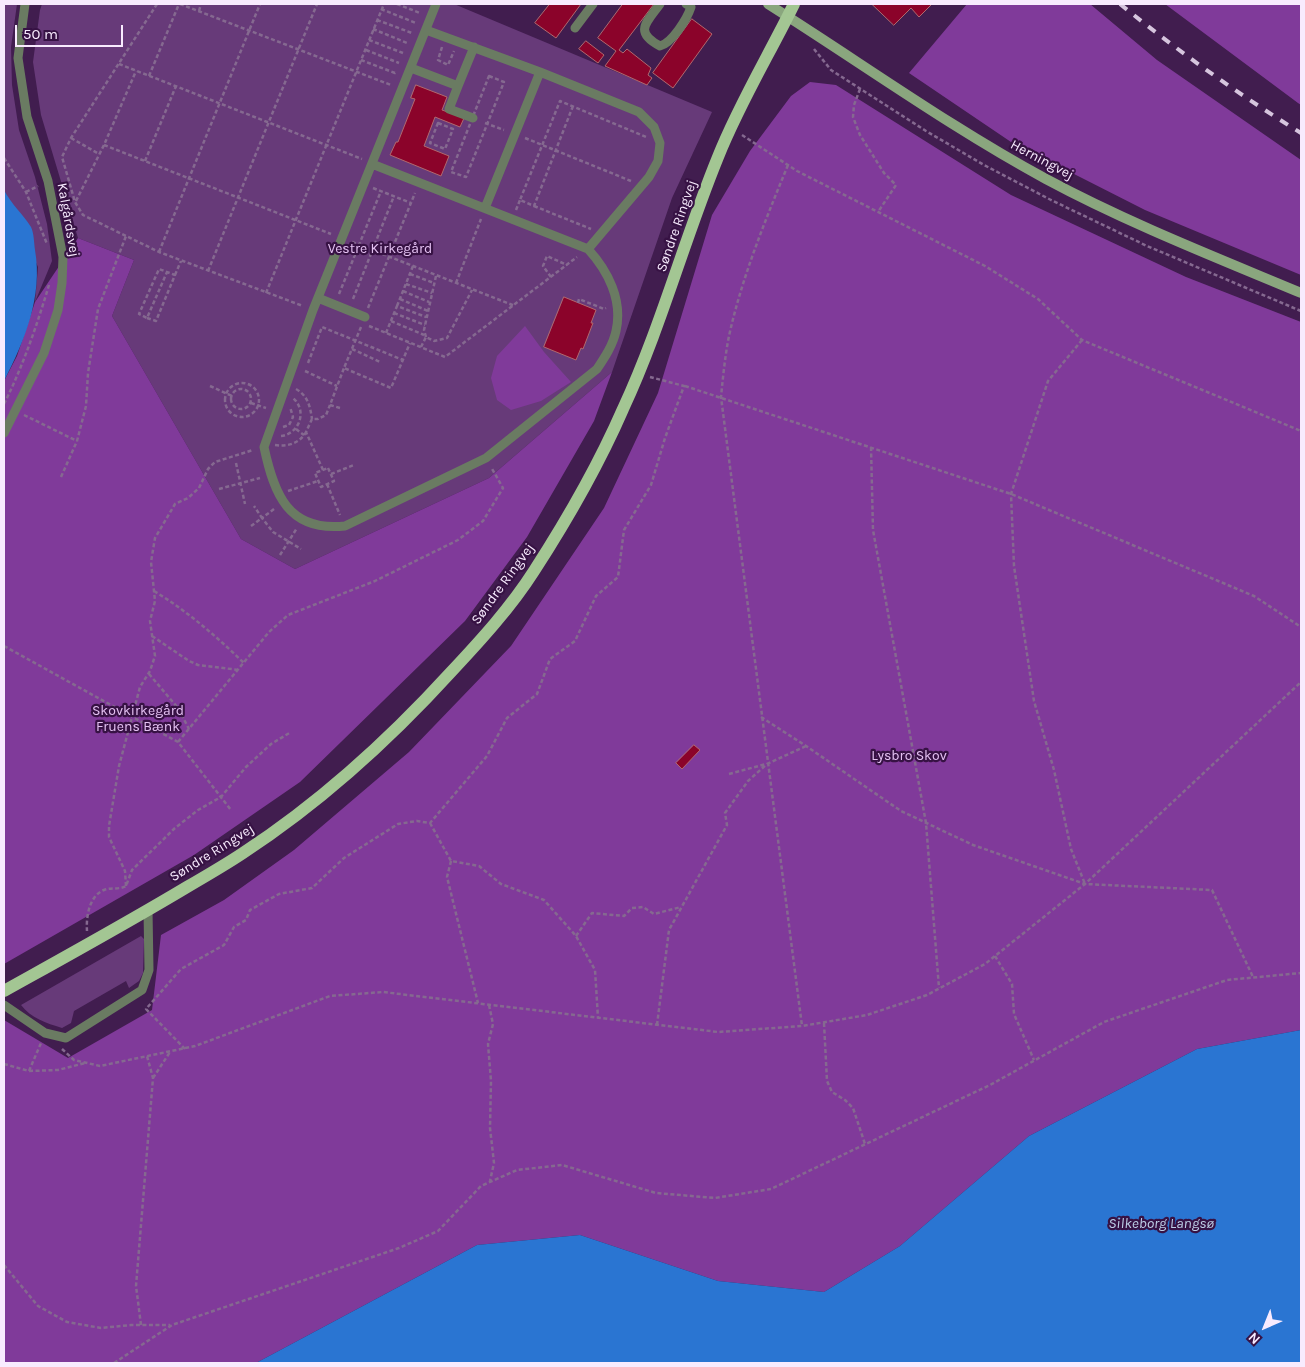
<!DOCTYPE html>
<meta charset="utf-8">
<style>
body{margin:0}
#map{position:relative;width:1305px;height:1367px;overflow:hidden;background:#411d4f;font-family:Karla,sans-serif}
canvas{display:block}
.frame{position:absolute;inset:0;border:5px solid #f8ebfe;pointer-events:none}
.north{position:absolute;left:1240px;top:1302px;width:50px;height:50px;-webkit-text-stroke:4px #371244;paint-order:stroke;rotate:224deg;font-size:14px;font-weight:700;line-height:20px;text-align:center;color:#f8ebfe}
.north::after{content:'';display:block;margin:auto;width:18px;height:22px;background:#f8ebfe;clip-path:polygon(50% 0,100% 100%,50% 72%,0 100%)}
.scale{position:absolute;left:15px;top:25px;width:108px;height:22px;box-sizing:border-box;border:2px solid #f8ebfe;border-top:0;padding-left:6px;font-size:15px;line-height:18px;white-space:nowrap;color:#f8ebfe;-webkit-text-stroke:4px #371244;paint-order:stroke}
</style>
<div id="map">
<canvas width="1305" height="1367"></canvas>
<div class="frame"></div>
<div class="north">N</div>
<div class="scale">50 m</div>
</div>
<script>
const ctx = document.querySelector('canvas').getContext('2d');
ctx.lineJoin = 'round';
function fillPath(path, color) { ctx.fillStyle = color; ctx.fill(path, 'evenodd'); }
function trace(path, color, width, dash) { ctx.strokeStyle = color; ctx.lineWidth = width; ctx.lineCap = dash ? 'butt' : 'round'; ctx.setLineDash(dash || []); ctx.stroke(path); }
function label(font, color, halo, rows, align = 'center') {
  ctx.font = font + ' Karla,sans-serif'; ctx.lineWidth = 4.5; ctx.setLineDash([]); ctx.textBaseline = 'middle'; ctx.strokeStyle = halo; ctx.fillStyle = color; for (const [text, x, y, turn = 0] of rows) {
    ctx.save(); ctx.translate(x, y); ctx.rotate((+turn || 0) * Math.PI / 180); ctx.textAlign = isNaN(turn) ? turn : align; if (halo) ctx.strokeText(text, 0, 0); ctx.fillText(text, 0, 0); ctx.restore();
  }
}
fillPath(new Path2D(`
 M4,4H17L11,47L12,85L19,130L35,177L47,224L52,261L35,302L38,267L4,190Z
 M42,4H454L712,112L672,198L612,372L489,478L295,569L241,539L112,316L134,260L78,238L41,115L33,62L40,10Z
 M141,936L144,939L143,973L139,981L129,988L126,981L74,1011L71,1023L62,1028C46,1023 31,1018 21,1005Z`), '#673a79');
fillPath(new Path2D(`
 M967,4H1090L1157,60L1301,160V275L1145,210L1011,142L909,73Z
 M1165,4H1301V105L1298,103Z
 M810,82L836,85L1011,195L1186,277L1301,322V1030L1197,1049L1029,1136L900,1246L824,1292L718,1281L580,1235L477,1245L256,1363H4V1020L68,1058L152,1010L161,935L224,900L294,850L409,752L511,646L604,508L658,393L712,215L750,151L791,96Z
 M78,238L134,260L112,316L241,539L295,569L489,478L612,372L594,421L527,537L465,621L300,782L194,855L4,964V381L17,356L35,302Z
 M525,326L544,352L571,382L541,401L511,410L497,400L491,378L497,356Z`), '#803a9a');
fillPath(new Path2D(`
 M4,190C11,204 23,214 31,227C34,233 34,243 35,250C43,296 25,340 4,381Z
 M1301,1030V1363H256L477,1245L580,1235L718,1281L824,1292L900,1246L1029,1136L1197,1049Z`), '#2a75d2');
const building = new Path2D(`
 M550,4H581L556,38L535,23Z
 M623,4H654L619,50L623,53L627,49L651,68L648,75L652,78L647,85L605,66L616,51L598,38Z
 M872,4H932L919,17L911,8L894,25Z
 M692,19L712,34L673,88L653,73Z
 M586,41L604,55L598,63L579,49Z
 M416,85L447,97L442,110L464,118L460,127L435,117L424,146L449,156L441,176L390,155L396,142H398L415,99L411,98Z
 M564,297L596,310L591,323H593L583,349L581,348L576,360L544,347Z
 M694,745L700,750L682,769L676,763Z`);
fillPath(building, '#8b032a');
trace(building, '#b1686d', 1);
trace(new Path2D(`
 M157,4L71,138L62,157L75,202L83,215L159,252L303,306
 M180,4L391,85
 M397,4L420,13
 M381,9L416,23
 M199,11L201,4
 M377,20L412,33
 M373,29L407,43
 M369,40L403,53
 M442,47L438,60L448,65L454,51
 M814,49L831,70L926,131L984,165L1051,200L1147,246L1301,311
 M366,50L399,63
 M361,60L395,73L396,72
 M119,64L362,159
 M149,76L179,4
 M489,76L504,82L466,177L451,172Z
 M860,89L854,105L853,117L860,135L884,173L896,185L878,212
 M573,106L534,206L520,200L560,101L646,137
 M438,123L453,129L445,149L430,143Z
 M485,123L504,130
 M742,135L797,171L985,266L1038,299L1082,340L1301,431
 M71,138L99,154
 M525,138L631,181
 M104,145L331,234
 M4,158L26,192L47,244
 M145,161L176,86
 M788,165C765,221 742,277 729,336C725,356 723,377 721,397L802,1026
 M373,188L411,203
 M26,192L38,186
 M76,201L104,145L136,71
 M534,206L591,229
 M516,210L520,200
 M352,242L515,306
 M159,252L260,4
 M208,271L317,4
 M410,274L434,283
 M175,275L181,261
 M551,277L543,266L547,256L567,265
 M456,283L481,219
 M406,284L432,293
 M403,291L429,302
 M266,293L384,4
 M339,294L381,191
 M353,299L394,196
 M400,299L428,311
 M578,303L579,299L604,309L606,308
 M397,306L413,266
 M368,308L415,193
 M394,313L425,325
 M147,318L156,321L175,275L159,269L139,314L147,318L167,272
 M391,321L424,335
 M369,326L445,357L577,257
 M361,327L344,368L391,388L410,343
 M386,333L397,306L426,317
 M426,337L424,330L436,276
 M1082,340L1048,381L1011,494L1014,566L1034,701L1054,770L1071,849L1085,884
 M421,347L426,337L434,341L447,338L472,290
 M352,349L380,362
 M308,363L322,327L403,360
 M305,371L337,386
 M225 400a17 17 0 1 1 34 0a17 17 0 1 1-34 0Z
 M210,386L232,396
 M685,386L1011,494L1254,596L1301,627
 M296,389C308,396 310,406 312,419
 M231 399a10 10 0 1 1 20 0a10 10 0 1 1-20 0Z
 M251,403L266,408
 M4,404C23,366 37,325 49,285
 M340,408L330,405L344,368
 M24,415L77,441
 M283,427L289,425L293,417L290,407
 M296,429L304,435
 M281,436C299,434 308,411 293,398
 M275,445C288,447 300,443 306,432
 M871,447L873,530L926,823L939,988
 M236,463L245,504
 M328,468L334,481L321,487L315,473Z
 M323,470L306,432L312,419H318L326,415L330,405
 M331,474L354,465
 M61,477L77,441L86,406L88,373L98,309L126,236
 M327,484L340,515
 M219,489L260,478
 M288,491L318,481
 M274,509L262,518L273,532L301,549
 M251,526L262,518L254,506
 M280,555L297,528
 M154,591C187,611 216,636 244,663
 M152,636L189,661L198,665L239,670
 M4,646L178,742L231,810
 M149,674L178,708L189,729
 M761,717L806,746L901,811L973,845L1085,884L1212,890L1253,977
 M178,742L269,632L288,615L375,581L458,540L483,521L503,488L491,467
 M729,774L766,764
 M430,823L451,861L479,866L501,884L544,900L576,936L595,970L598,1018
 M451,861L447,877L478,1003
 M126,886L125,871L109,837V826L119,766L140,687L150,671L155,656L150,621L155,601L151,562L155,538L175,504L188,498L199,488L208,469L215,462L253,450
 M87,931C86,917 89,896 104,890C112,887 119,890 126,886L132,870L175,828L198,810L221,797L246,767L271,744L291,732
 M576,936L592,913L624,916L632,908L643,907L654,914L681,907
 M995,956L1012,984L1014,1014L1034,1060
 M489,1005L493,1024L488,1044L491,1081L490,1128L494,1163L490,1181
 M824,1023L827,1081L832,1092L845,1100L853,1108L865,1144
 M657,1025L669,930L727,825L725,813L748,781L767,764L806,746
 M62,1049L74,1060L100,1066L195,1046L330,996L383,992L718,1032L802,1026L867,1015L927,995L985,964L1085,884L1301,682
 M185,1049L146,1009L181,969L224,945L234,927L246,920L250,910L279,894L312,888L344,858L398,824L417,821L430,823L487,756L507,718L537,694L550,659L575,641L596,596L618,577L624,530L651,485L665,438L684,386L650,377
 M4,1064L29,1071L58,1070L85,1063
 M29,1071L41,1043
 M153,1078L170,1052
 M4,1265L38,1306L67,1322L101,1328L131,1325H170
 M141,1325L136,1286L153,1078L147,1056
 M114,1363L172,1325L399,1248L438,1231L481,1186L517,1170L562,1165L656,1193L715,1198L771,1189L990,1085L1104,1022L1227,980L1301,973`), '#856990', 2.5, [4, 2.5]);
trace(new Path2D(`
 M660,4C647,22 633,32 660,46C672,43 687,19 691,7L686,4
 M575,28L593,4
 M426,30L540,72L639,112L654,127L660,143L658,161L649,177L588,249
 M411,68L458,86L449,109L473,118
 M458,86L474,47
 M372,164L588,249C608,271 623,300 616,331C613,345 605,357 597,369L486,458L345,526C288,532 274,494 264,447L313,310L436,4
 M485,208L540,72
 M318,298L365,317
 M4,433L44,353L58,310L62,283L63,257L48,181L27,117L18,58L25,4
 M4,1005L45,1033L66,1038L142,990L149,970L148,910`), '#6a7b62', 9);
trace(new Path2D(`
 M768,4C860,62 950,127 1046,179C1128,223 1215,257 1301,293`), '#8aa67e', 10);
trace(new Path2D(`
 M4,991C65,957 127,923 187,887C206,876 225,865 243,853C321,802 389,740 451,672C481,640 511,607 534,571C567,520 599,464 623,409C661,327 684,240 718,157C739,104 769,55 794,4`), '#a3c693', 12);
trace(new Path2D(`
 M1120,4C1178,51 1238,94 1301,133`), '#d6c5de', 4, [9, 9]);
label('14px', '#f8ebfe', '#371244', [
 ["Herningvej",1042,160,28],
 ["Kalgårdsvej",68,220,80],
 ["Søndre Ringvej",677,226,-71],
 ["Søndre Ringvej",503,584,-54],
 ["Søndre Ringvej",212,853,-32]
]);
label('14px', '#e5c2f3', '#371244', [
 ["Vestre Kirkegård",380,249],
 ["Skovkirkegård",138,711],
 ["Fruens Bænk",138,727],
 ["Lysbro Skov",909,756]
]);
label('italic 15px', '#bdcfe7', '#371244', [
 ["Silkeborg Langsø",1161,1224]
]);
</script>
